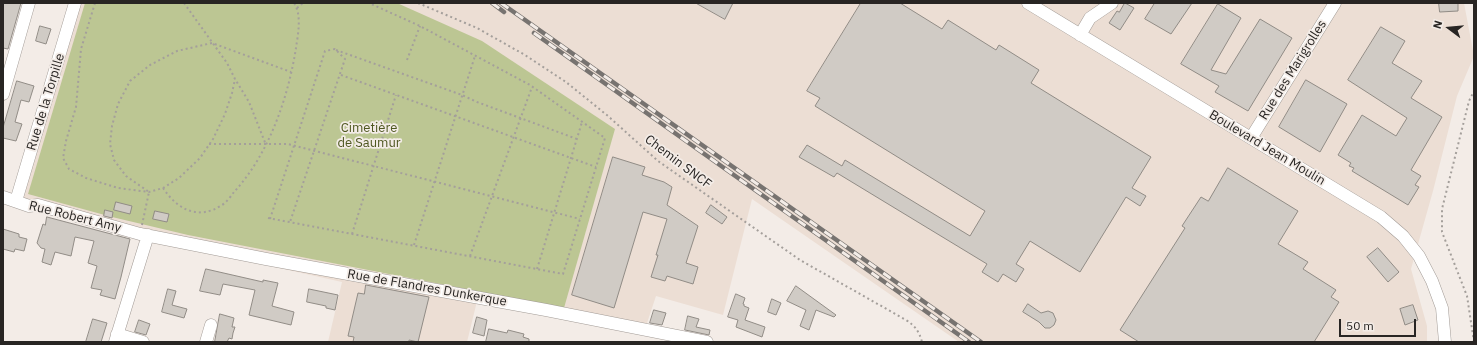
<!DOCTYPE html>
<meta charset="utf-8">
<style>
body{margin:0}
#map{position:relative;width:1477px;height:345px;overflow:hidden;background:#f3ece7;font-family:"IBM Plex Sans",sans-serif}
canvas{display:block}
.frame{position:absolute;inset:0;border:4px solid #282523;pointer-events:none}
.north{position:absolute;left:1429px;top:8px;width:40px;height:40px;-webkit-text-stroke:3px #f3ece7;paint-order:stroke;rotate:286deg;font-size:11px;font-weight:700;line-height:16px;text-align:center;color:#282523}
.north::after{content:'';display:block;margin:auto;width:14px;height:18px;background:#282523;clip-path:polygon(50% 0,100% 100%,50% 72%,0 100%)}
.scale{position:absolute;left:1339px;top:319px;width:77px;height:18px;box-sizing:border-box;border:2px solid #282523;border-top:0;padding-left:5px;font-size:12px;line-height:14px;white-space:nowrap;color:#282523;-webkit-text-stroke:3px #f3ece7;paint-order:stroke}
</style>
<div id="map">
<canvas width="1477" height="345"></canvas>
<div class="frame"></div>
<div class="north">N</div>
<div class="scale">50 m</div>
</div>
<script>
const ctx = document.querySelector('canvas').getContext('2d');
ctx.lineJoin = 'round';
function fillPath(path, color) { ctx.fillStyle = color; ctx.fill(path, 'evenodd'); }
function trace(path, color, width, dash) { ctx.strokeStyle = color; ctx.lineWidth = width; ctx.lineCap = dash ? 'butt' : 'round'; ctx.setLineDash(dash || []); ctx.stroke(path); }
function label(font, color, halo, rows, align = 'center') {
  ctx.font = font + ' "IBM Plex Sans",sans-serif'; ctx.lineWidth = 3.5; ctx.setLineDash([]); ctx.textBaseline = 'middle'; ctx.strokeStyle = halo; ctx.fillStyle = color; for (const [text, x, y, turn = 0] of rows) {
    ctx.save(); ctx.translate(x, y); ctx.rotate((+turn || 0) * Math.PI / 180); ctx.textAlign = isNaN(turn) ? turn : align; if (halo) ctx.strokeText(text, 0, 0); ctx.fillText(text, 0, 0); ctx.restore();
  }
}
fillPath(new Path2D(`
 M69,3H1464L1474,56L1457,96L1433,191L1411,269L1427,326V342H959L752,199L723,315L656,296L646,326L479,293L467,342H328L342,282L144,238L10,204Z`), '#ecded4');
fillPath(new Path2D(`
 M85,3H397L482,41L615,129L564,308L188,235L112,217L28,194Z`), '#bcc693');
const building = new Path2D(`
 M3,3H21L8,49L3,48Z
 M696,3H733L725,19Z
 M861,3H900L942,29L948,20L996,50L999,45L1039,70L1031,83L1151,157L1132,188L1146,196L1140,206L1126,197L1080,272L1030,241L1016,264L1024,269L1016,282L1003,274L998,282L982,272L987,264L837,173L834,177L799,157L807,145L842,166L845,160L970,236L985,211L815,106L820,98L807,91Z
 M1125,3L1134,8L1120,30L1109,23L1117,11L1119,12Z
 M1155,3H1192L1171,34L1145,19Z
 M1439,3H1458V11L1440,12Z
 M1218,4L1241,18L1211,70L1226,74L1260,19L1292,38L1248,111L1215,92L1219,86L1181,64Z
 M40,26L51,29L46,44L36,41Z
 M1381,27L1405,41L1392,63L1422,81L1411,98L1442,117L1411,170L1421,176L1415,185L1419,187L1408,205L1352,171L1354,168L1349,166L1351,163L1338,155L1362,115L1396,136L1407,118L1348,80Z
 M1306,80L1347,104L1320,152L1279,127Z
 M17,81L34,86L29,102L21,100L15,122L22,124L16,141L3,138V128Z
 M613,157L645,167L642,175L664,182L672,187L667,205L698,226L686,263L698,267L693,284L667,276L665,281L651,277L658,255H656L667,219L643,212L614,308L572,295Z
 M1228,168L1298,211L1278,244L1308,262L1303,269L1336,290L1331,297L1339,302L1314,342H1139L1120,330L1185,228L1182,226L1201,197L1208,201Z
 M116,202L132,206L130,214L114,210Z
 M711,205L727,217L722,224L706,213Z
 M105,210L113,212L112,218L104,216Z
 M155,211L169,214L167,222L153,219Z
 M47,217L130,239L121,277L115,299L100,295L102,290L91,288L97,266L88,263L94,241L75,237L71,256L55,252L51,265L42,262L45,249L41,248L37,243L43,224L45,225Z
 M3,229L19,234V237L27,239L24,251L15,249L14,252L3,249Z
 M1378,248L1399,272L1388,282L1367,257Z
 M206,269L263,282V280L278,283L272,306L294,312L291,325L249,315L255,290L223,284L220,295L200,291Z
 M366,285L429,297L418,342L409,340V342H353L354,337L348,336L358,293L364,294Z
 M796,286L836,315L834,317L816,310L809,330L800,326L806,310L787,301Z
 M168,289L176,291L172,305L187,309L184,318L162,312Z
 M309,289L338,295L335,310L326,308V306L307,302Z
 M736,294L745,298L743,304H744V306L749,308L745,320L765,327L762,337L736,327L738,320L728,317Z
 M772,299L781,303L776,315L768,312Z
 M1028,304L1041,313L1048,311L1053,313L1056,320L1054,325L1050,328H1045L1039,322L1023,312Z
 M1413,305L1418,320L1405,325L1400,309Z
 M654,310L666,313L662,325L650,323Z
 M220,314L234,318L232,327H235L233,333L232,339L229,338L227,342H215Z
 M688,316L699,319L696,327L710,330L709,335L685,330Z
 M477,317L487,320L484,336L473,333Z
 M93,319L107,323L101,342H86Z
 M139,320L150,324L146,335L135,332Z
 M489,329L507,333L508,330L524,334L523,337L529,339V342H486Z`);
fillPath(building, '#d0cbc5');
trace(building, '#918c86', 1);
const minor = new Path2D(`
 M1028,3L1381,217L1403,236L1419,256L1432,281L1442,308L1445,342
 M1080,35L1090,18L1112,3
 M3,94L29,3
 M1251,138L1335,3
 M3,197L29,206L38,205L140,234L266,259L546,310L707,342
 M16,201L75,3
 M117,334L143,342
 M115,342L148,235
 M206,342L211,325`);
trace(minor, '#a29b96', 13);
trace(new Path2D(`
 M95,3L81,49L76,107L66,141L63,158L69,169L86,178L118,188L149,192L163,188L179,178L200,158L213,139L225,114L232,93L235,79
 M184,3L227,63L235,79L249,102L266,145
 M418,3L477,28L525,55L566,82L608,116L658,161L800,260L906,320C915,326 919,331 922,342
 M297,8L303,3
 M336,50L462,95L477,102L577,139
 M407,60L420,26
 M341,75L596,167
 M209,144H288L580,219
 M163,188C177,209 198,221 222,205C227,202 231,196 234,192C269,154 288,98 296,48C298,34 302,15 294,3
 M268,218L563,274L605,138L530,85L420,26L369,3
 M270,219L325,51L335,49L345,59L290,222
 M142,225L149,192L126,176L114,160L110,144L112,126L118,104L130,81L150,65L177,51L212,43L291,72
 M352,234L396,95
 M414,245L475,56
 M470,256L532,87
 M537,269L582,122
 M1474,342L1467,296L1442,232V209L1469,101L1474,91`), '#a49f9b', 2, [2, 3]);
trace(minor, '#fff', 12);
const rail = new Path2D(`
 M492,3L504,12
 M501,3L981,342
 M534,33L969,342`);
trace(rail, '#777370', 4.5);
trace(rail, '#f3ece7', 3, [9]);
label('13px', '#282523', '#f3ece7', [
 ["Rue des Marigrolles",1293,70,-58],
 ["Rue de la Torpille",46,102,-73],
 ["Boulevard Jean Moulin",1267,148,31],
 ["Chemin SNCF",678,162,37],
 ["Rue Robert Amy",75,217,14],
 ["Rue de Flandres Dunkerque",427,288,10]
]);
label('13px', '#4e5720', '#f3ece7', [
 ["Cimetière",369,128],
 ["de Saumur",369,143]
]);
</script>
